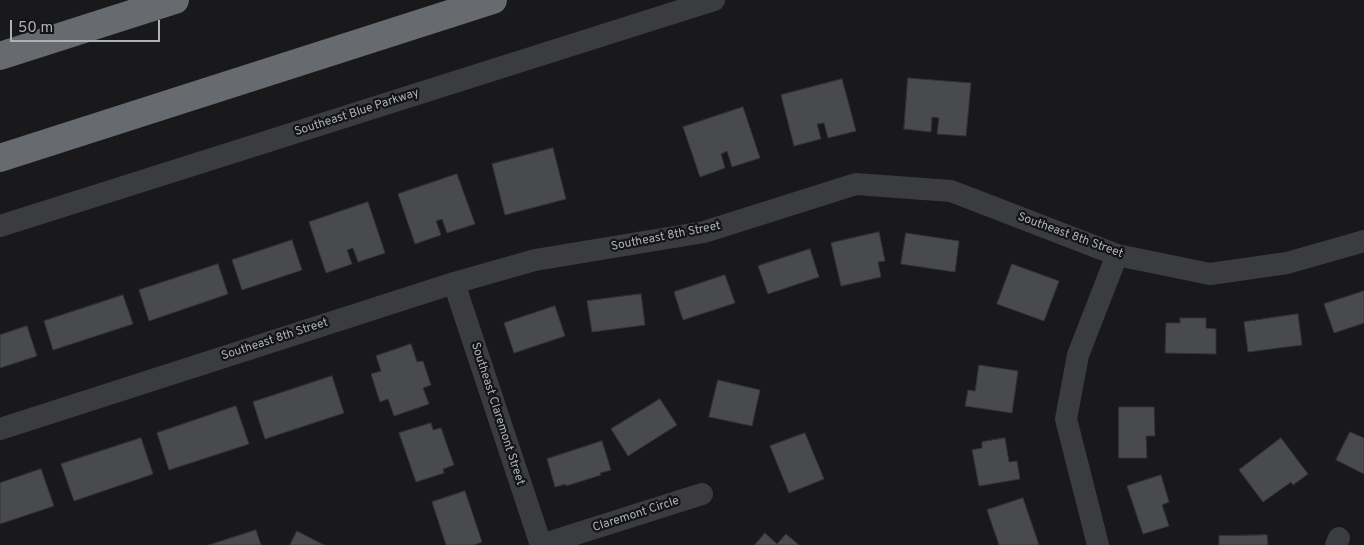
<!DOCTYPE html>
<style>
body{margin:0}
#map{position:relative;width:1364px;height:545px;overflow:hidden;background:#19191b;font-family:Overpass,sans-serif}
canvas{display:block}
.scale{position:absolute;left:10px;top:20px;width:150px;height:22px;box-sizing:border-box;border:2px solid #adb2b9;border-top:0;padding-left:6px;font-size:15px;line-height:18px;white-space:nowrap;color:#adb2b9;-webkit-text-stroke:4px #141416;paint-order:stroke}
</style>
<div id="map">
<canvas width="1364" height="545"></canvas>
<div class="scale">50 m</div>
</div>
<script>
const ctx = document.querySelector('canvas').getContext('2d');
ctx.lineJoin = 'round';
function fillPath(path, color) { ctx.fillStyle = color; ctx.fill(path, 'evenodd'); }
function trace(path, color, width, dash) { ctx.strokeStyle = color; ctx.lineWidth = width; ctx.lineCap = dash ? 'butt' : 'round'; ctx.setLineDash(dash || []); ctx.stroke(path); }
function label(font, color, halo, rows, align = 'center') {
  ctx.font = font + ' Overpass,sans-serif'; ctx.lineWidth = 4.5; ctx.setLineDash([]); ctx.textBaseline = 'middle'; ctx.strokeStyle = halo; ctx.fillStyle = color; for (const [text, x, y, turn = 0] of rows) {
    ctx.save(); ctx.translate(x, y); ctx.rotate((+turn || 0) * Math.PI / 180); ctx.textAlign = isNaN(turn) ? turn : align; if (halo) ctx.strokeText(text, 0, 0); ctx.fillText(text, 0, 0); ctx.restore();
  }
}
const building = new Path2D(`
 M908,78L971,83L966,136L937,134L939,118L932,117L931,132L904,129Z
 M842,79L856,131L828,138L824,123L817,124L821,139L794,146L781,95Z
 M743,107L760,158L732,167L727,151L721,154L725,168L700,177L683,127Z
 M553,148L566,199L505,215L492,164Z
 M457,174L475,224L447,233L442,219L436,221L441,235L415,244L398,194Z
 M368,202L385,253L358,262L353,248L347,250L352,264L326,273L309,222Z
 M879,232L885,261L878,262L881,277L841,286L831,243Z
 M906,233L959,241L955,272L901,264Z
 M292,240L302,270L242,290L232,260Z
 M810,249L819,277L768,294L758,266Z
 M218,264L228,294L149,321L139,290Z
 M1012,264L1059,281L1044,321L997,304Z
 M725,275L735,303L683,320L674,292Z
 M1364,291V323L1334,333L1324,304Z
 M641,294L645,325L592,332L587,301Z
 M123,295L133,324L53,350L44,321Z
 M555,306L565,336L514,353L504,323Z
 M1298,314L1302,345L1248,352L1244,322Z
 M1180,318H1206V328L1216,329V354L1165,353L1166,323H1180Z
 M27,326L37,356L0,368V335Z
 M411,344L417,362L423,361L431,385L423,388L429,404L394,416L388,399L380,402L371,374L381,371L376,356Z
 M979,365L1018,371L1012,413L965,406L968,390L975,391Z
 M332,376L344,413L265,439L253,402Z
 M718,380L760,390L752,426L709,417Z
 M660,399L677,425L628,456L611,429Z
 M236,406L249,444L169,470L157,433Z
 M1119,407H1154L1155,436H1146L1147,458H1119Z
 M431,423L433,430L441,428L454,465L443,469L444,473L416,482L399,433Z
 M1350,432L1364,438V474L1336,460Z
 M805,433L824,479L789,493L770,446Z
 M141,438L153,474L74,501L61,464Z
 M1005,438L1009,462L1017,461L1020,479L979,486L972,450L982,448V442Z
 M1281,438L1308,474L1293,485L1291,482L1263,502L1239,470Z
 M602,441L611,470L600,473L601,475L566,486V484L555,487L547,459Z
 M41,469L54,506L0,524V483Z
 M1161,475L1169,502L1162,505L1169,526L1143,534L1127,486Z
 M465,491L482,542L474,545H446L432,502Z
 M1023,498L1039,545H999L987,510Z
 M256,530L261,545H209Z
 M297,531L324,545H290Z
 M765,533L777,544L786,534L799,545H755Z
 M1267,535L1268,545H1219V536Z`);
fillPath(building, '#484a4d');
trace(building, '#343437', 1);
trace(new Path2D(`
 M0,226L714,0
 M454,283L541,545
 M0,429L454,283L535,260L704,232L856,184L951,191L1117,255L1210,274L1287,263L1364,241
 M541,545L702,494
 M1098,545L1066,419L1078,355L1117,255
 M1336,545L1339,538`), '#3b3c40', 22);
trace(new Path2D(`
 M0,56L175,0
 M0,158L493,0`), '#676b70', 28);
label('12px', '#adb2b9', '#141416', [
 ["Southeast Blue Parkway",357,113,-18],
 ["Southeast 8th Street",1070,236,20],
 ["Southeast 8th Street",666,237,-11],
 ["Southeast 8th Street",275,340,-18],
 ["Southeast Claremont Street",497,414,72],
 ["Claremont Circle",636,515,-18]
]);
</script>
